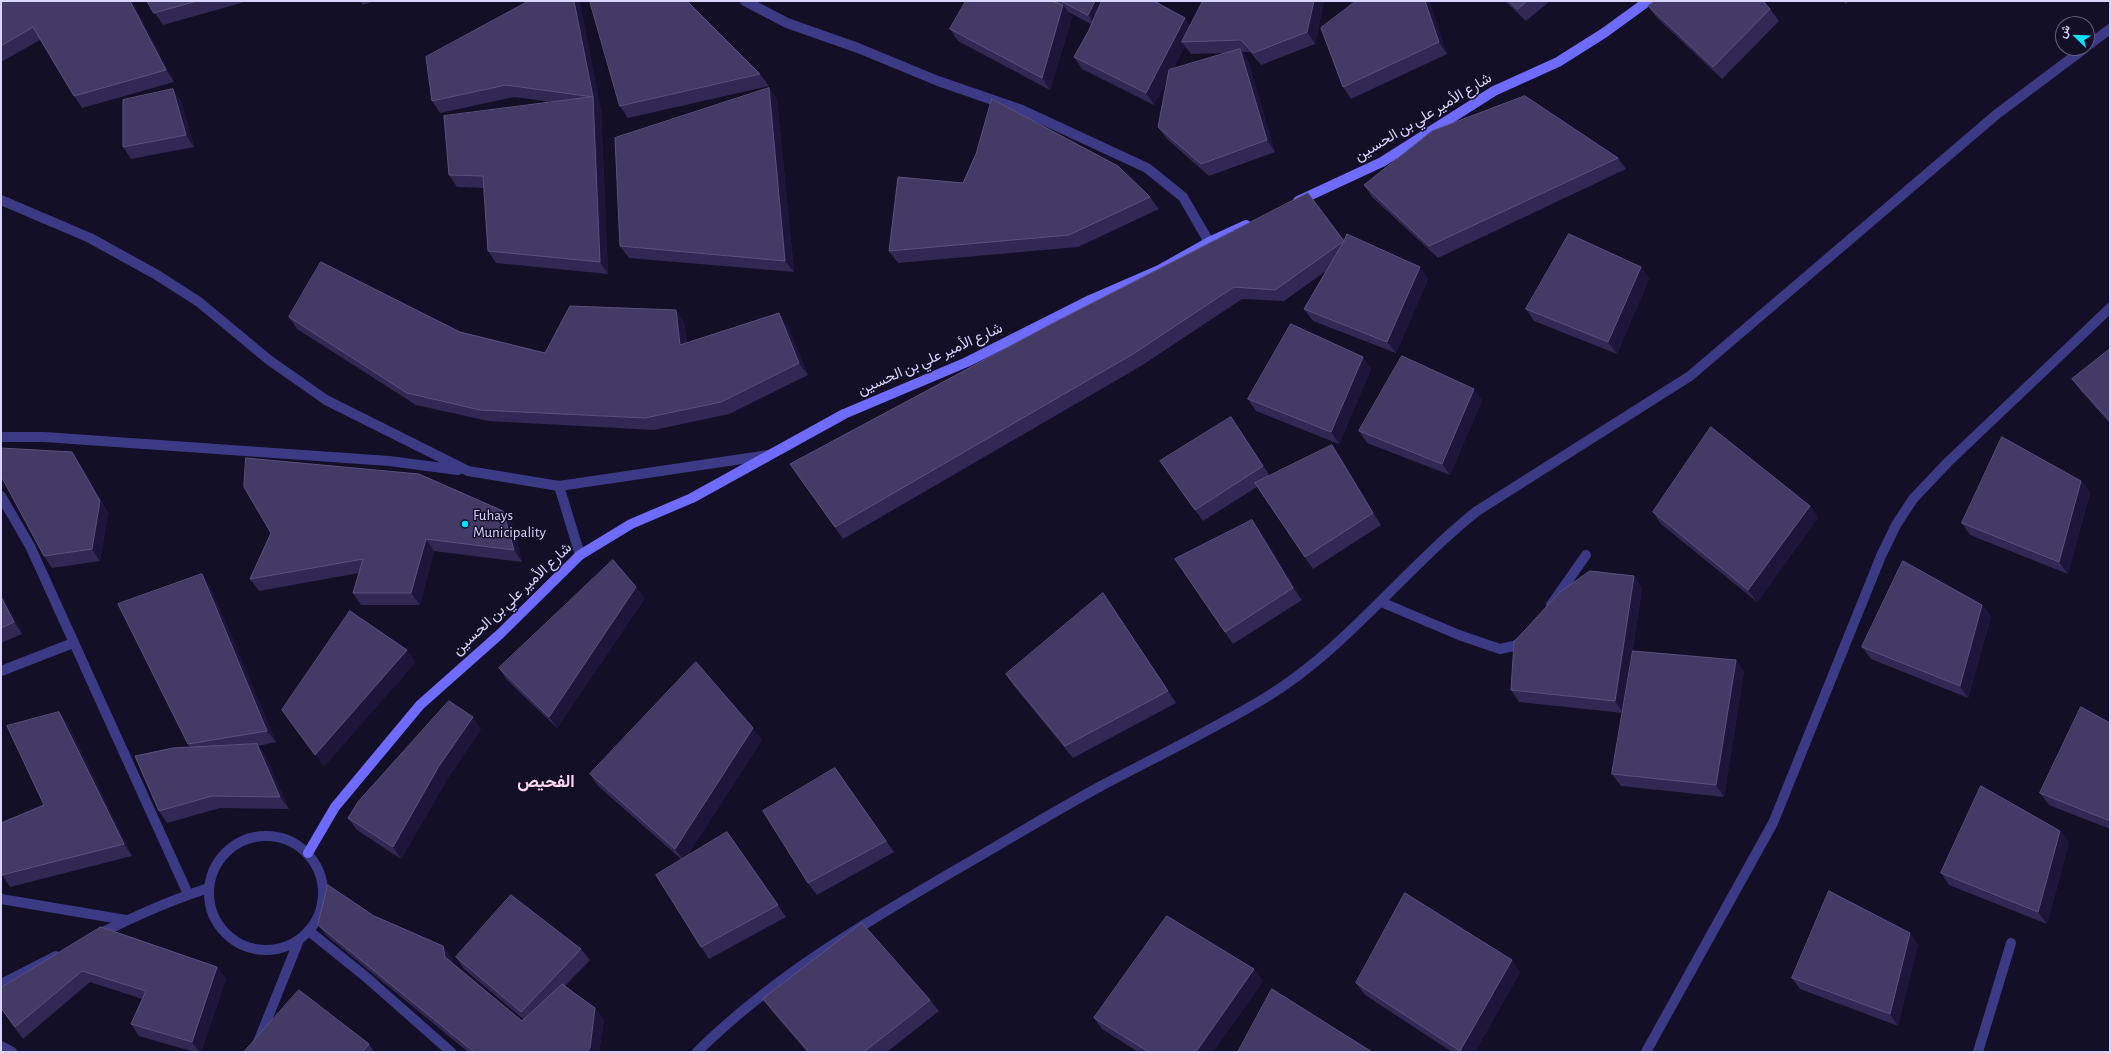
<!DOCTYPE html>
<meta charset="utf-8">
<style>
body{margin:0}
#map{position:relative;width:2111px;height:1053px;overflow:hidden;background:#130f26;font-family:"Alegreya Sans",Vazirmatn,sans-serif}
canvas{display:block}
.frame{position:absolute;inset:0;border:2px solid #d9d4ff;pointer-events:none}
.north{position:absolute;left:2055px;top:16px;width:40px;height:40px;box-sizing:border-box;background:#130f26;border:1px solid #625e7d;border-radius:50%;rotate:293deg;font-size:11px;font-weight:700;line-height:16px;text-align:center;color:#d9d4ff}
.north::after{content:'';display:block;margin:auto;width:14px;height:18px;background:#00e5ff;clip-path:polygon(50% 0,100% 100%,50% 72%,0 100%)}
</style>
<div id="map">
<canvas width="2111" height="1053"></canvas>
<div class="frame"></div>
<div class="north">ش</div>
</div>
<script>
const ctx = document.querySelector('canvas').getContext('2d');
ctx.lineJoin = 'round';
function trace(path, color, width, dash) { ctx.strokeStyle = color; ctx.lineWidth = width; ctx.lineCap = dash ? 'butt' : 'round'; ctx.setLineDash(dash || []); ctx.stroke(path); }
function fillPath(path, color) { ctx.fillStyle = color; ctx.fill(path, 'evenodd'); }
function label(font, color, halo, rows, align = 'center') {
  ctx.font = font + ' "Alegreya Sans",Vazirmatn,sans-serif'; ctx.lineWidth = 3; ctx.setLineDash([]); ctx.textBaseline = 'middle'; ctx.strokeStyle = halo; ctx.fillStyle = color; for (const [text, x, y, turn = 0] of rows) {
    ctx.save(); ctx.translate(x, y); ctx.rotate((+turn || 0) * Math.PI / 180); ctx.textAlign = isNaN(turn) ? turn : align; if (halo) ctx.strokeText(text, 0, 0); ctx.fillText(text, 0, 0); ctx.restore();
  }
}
trace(new Path2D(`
 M745,1L787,23L858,48L938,81L1022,110L1147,168L1183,197L1209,242
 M2087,46L2110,29
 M1,200L90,238L157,275L199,302L269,360L326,400L468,471L559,486L769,455
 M1,437H44L389,461L458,470
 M559,486L580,555
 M1,496L30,546L188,894
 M1381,602L1459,635L1500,649L1514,646L1526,639
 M1551,605L1586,555
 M1,671L73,643
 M209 893a57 57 0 1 1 114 0a57 57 0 1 1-114 0Z
 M1,899L126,920
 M309,931L366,977L451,1052
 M97,935C133,917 170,900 209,888
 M1,984L56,956
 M1,1046L12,1052
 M254,1052L299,940
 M697,1052C774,976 866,922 959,868C1006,841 1053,812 1101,786C1156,757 1212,730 1265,698C1347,648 1404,569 1477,511L1690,376L1997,114L2085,48
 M1646,1052L1773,823L1881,556L1896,525L1913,499L1948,462L2110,308
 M1978,1052L2011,943`), '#3d3a85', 10);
trace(new Path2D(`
 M1298,201L1382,162L1494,91L1558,62L1604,33L1648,1
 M308,853L335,807L420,705L500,634L580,555L631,524L692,498L844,414L967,362L1090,300L1159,270L1209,242L1246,225`), '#6f6bff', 10);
fillPath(new Path2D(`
 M132,1L174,82L82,108L74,96L40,40L1,62V2Z
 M147,1H248L163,25Z
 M360,1H375L363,5Z
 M529,1L601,109L608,274L496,263L488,251L484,188L457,187L449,175L552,102L514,97L440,113L432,101Z
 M966,1H1154L1185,18L1190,26L1203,1H1324L1315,44L1261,65L1250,52H1242L1248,61L1275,152L1209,176L1167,139L1158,127L1167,79L1154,105L1082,69L1074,57L1088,32L1091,24L1068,12L1072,17L1050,90L958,41L950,29ZM1185,46L1191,54L1227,53L1173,69Z
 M1429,1L1447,54L1351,99L1343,87Z
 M1505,1H1550L1526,21Z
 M1842,1H1849L1846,4Z
 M1648,6L1770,9L1779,21L1722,79L1657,18Z
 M760,74L769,86L628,118L620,106Z
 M769,88L777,100L794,272L629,258L620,246Z
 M181,101L194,147L131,159L123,147Z
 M976,154L1150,197L1159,209L1078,247L898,263L889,251L963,183Z
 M1618,158L1626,169L1438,258L1372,197L1364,185Z
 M1344,241L1428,279L1396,353L1313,321L1304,309L1326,271L1284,301L1242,299L1141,366L843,539L790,464Z
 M1641,267L1649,279L1617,354L1534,321L1526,309Z
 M289,317L460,332L545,353L684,322L687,343L787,325L808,375L729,414L654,430L488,421L416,405L297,329Z
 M2110,349V424L2081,391L2072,379Z
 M1363,357L1371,369L1339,444L1256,411L1248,399Z
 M1482,400L1450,475L1367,443L1359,431Z
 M1231,417L1270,476L1340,457L1381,525L1313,569L1257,487L1203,521L1160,461Z
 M80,464L108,513L100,561L52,568L44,556Z
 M2081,481L2090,493L2068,574L1970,535L1962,523Z
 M1810,506L1818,518L1757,602L1661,524L1653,512Z
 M503,511L512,523L522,562L434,551L420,605H361L353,593L359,573L259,591L250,579Z
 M1252,520L1261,532L1302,600L1233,644L1175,559Z
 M1634,576L1642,588L1625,701L1744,671L1724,797L1621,786L1612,774L1623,713L1519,702L1511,690Z
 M210,586L276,742L258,746L265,755L289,809L220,808L167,823L159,811L190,747L188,744Z
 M1,593L22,634L1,643Z
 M645,598L557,728L507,680L499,668Z
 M1111,605L1176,703L1073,758L1014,686L1006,674Z
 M1982,605L1991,617L1968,698L1871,659L1862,647Z
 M2110,723V829L2049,805L2040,793Z
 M68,724L132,856L10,887L2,875L44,805Z
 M481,729L448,778L401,859L357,830L348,818Z
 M762,740L687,856L727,832L786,917L709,959L701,947L681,859L598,786L590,774Z
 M835,768L894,852L817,895L808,883Z
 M2060,831L2069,842L2047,924L1949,885L1941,873Z
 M374,916L443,946L452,958L453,963L522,1021L523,1019L464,969L456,957L581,949L590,960L565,986L595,1008L604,1020L599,1052H468L327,936L318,925Z
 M101,927L217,967L226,979L201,1052H194L139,1036L131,1024L142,999L90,982L23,1039L1,1009V988Z
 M1910,933L1918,945L1898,1026L1800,989L1792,978Z
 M1254,969L1263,981L1213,1052H1138L1102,1029L1094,1018Z
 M1520,972L1475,1052H1452L1365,995L1356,983Z
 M763,999L930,1000L939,1011L887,1052H807L771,1010Z
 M369,1044L374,1052H244Z`), '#312854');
fillPath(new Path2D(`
 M130,1H132L174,82L166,70Z
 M574,1H580L601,109L608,274L600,262L593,97Z
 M1095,1H1109L1097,27L1088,15Z
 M1314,1H1324L1315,44L1307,32Z
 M1425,1H1429L1447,54L1439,42Z
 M1063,5L1072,17L1050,90L1042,78Z
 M1185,18L1193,30L1182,42L1185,46L1154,105L1146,93Z
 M1240,49L1248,61L1275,152L1267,140Z
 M769,88L777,100L794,272L785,261Z
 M173,89L181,101L194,147L186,135Z
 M1420,267L1428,279L1396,353L1387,342Z
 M1641,267L1649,279L1617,354L1608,342Z
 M676,310L684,322L689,357L680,345Z
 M779,313L787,325L808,375L799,363Z
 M1363,357L1371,369L1339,444L1331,432Z
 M1474,389L1482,400L1450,475L1442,464Z
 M1332,445L1340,457L1381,525L1373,513Z
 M72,452L80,464L108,513L100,561L92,549Z
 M2081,481L2090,493L2068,574L2059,562Z
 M1810,506L1818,518L1757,602L1748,590Z
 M503,511L512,523L522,562L514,550Z
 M1252,520L1261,532L1302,600L1293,588Z
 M426,539L434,551L420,605L411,593Z
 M202,574L210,586L276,742L267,731Z
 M1634,576L1642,588L1623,713L1615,701Z
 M636,587L645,598L557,728L549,717Z
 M1,593L22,634L14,622L1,597Z
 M1982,605L1991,617L1968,698L1960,686Z
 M407,650L416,662L324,767L315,755Z
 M1736,660L1744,671L1724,797L1716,785Z
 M59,712L68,724L132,856L124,844Z
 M473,717L481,729L448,778L401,859L393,847L439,766Z
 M753,728L762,740L684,861L675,849Z
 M257,744L265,755L289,809L280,797Z
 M2060,831L2069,842L2047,924L2038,912Z
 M1910,933L1918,945L1898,1026L1890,1014Z
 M443,946L452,958L454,969L445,957Z
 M1512,960L1520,972L1475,1052H1461L1460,1051Z
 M217,967L226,979L201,1052H199L192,1042Z
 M1254,969L1263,981L1213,1052H1196Z
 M595,1008L604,1020L599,1052H587Z`), '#1d163a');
const building = new Path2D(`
 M3,1H130L166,70L74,96L33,27L1,46V2Z
 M147,1H197L154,13Z
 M529,1H574L593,97L506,85L432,101L426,57Z
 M590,1H687L760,74L620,106Z
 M966,1H1051L1063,5L1042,78L950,29Z
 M1061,1H1095L1088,15Z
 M1102,1H1154L1185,18L1146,93L1074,57L1088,32Z
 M1203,1H1314L1307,32L1253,53L1241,40L1182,42Z
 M1356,1H1425L1439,42L1343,87L1321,28Z
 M1509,1H1527L1518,9Z
 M1655,1H1763L1770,9L1713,67L1648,6Z
 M1240,49L1267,140L1201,164L1158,127L1169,70Z
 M769,88L785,261L620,246L615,138Z
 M173,89L186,135L123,147V100Z
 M1525,96L1618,158L1429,246L1364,185L1432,131Z
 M593,97L600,262L488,251L483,176L449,175L444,116Z
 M992,99L1118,166L1150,197L1069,235L889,251L898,177L963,183L976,154Z
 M1308,193L1344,241L1347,234L1420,267L1387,342L1304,309L1344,241L1275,290L1234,287L1133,354L835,527L790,464L1055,322Z
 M1569,234L1641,267L1608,342L1526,309Z
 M321,262L460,332L545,353L570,306L676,310L680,345L779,313L799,363L721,402L645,418L480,410L407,393L289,317Z
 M1291,324L1363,357L1331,432L1248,399Z
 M2110,349V421L2072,379Z
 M1402,356L1474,389L1442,464L1359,431Z
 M1231,417L1263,466L1195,510L1160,461Z
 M1711,427L1810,506L1748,590L1653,512Z
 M2002,437L2081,481L2059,562L1962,523Z
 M1332,445L1373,513L1305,557L1255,483Z
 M1,448L72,452L100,501L92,549L44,556L1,476Z
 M246,458L419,474L503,511L514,550L426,539L411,593H353L363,559L250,579L271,533L244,487Z
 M1252,520L1293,588L1225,632L1175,559Z
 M613,560L636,587L549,717L499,668Z
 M1903,561L1982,605L1960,686L1862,647Z
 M1590,571L1634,576L1615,701L1511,690L1514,642L1559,593Z
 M202,574L267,731L188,744L118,604Z
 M1103,593L1168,691L1065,746L1006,674Z
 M1,597L14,622L1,628Z
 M350,611L407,650L315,755L282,710Z
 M1633,651L1736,660L1716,785L1612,774Z
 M696,662L753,728L675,849L590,774Z
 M449,701L473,717L439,766L393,847L348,818L358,802Z
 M2081,707L2110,723V821L2040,793Z
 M59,712L124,844L2,875L1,874V823L44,805L7,726Z
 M257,744L280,797L212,796L159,811L135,756L173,748Z
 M835,768L886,841L808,883L763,811Z
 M1981,786L2060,831L2038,912L1941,873Z
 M727,832L778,905L701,947L656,875Z
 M328,885L374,916L443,946L445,957L522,1021L562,984L595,1008L590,1048L587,1052H474L318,925Z
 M1829,891L1910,933L1890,1014L1792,978Z
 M1405,893L1512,960L1460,1051L1356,983Z
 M511,895L581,949L521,1012L456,957Z
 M1167,916L1254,969L1196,1052H1149L1094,1018Z
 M862,923L930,1000L864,1052H809L763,999Z
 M101,927L217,967L192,1042L131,1024L146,991L82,971L15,1027L1,1008V988Z
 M1272,989L1372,1052H1238Z
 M299,990L369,1044L362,1052H244Z`);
fillPath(building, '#433a66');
trace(building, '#5a527e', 1);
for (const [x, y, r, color] of [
 [465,524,4,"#00e5ff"]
]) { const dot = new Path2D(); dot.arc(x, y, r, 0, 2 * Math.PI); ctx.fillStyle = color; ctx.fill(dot); trace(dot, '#130f26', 1.5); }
label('15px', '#d9d4ff', '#130f26', [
 ["شارع الأمير علي بن الحسين",1423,117,-31],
 ["شارع الأمير علي بن الحسين",930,359,-24],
 ["شارع الأمير علي بن الحسين",512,599,-43]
]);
label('15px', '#d9d4ff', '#130f26', [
 ["Fuhays",473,515],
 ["Municipality",473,532]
], 'left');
label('bold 17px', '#ffd6f0', '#130f26', [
 ["الفحيص",546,782]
]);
</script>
